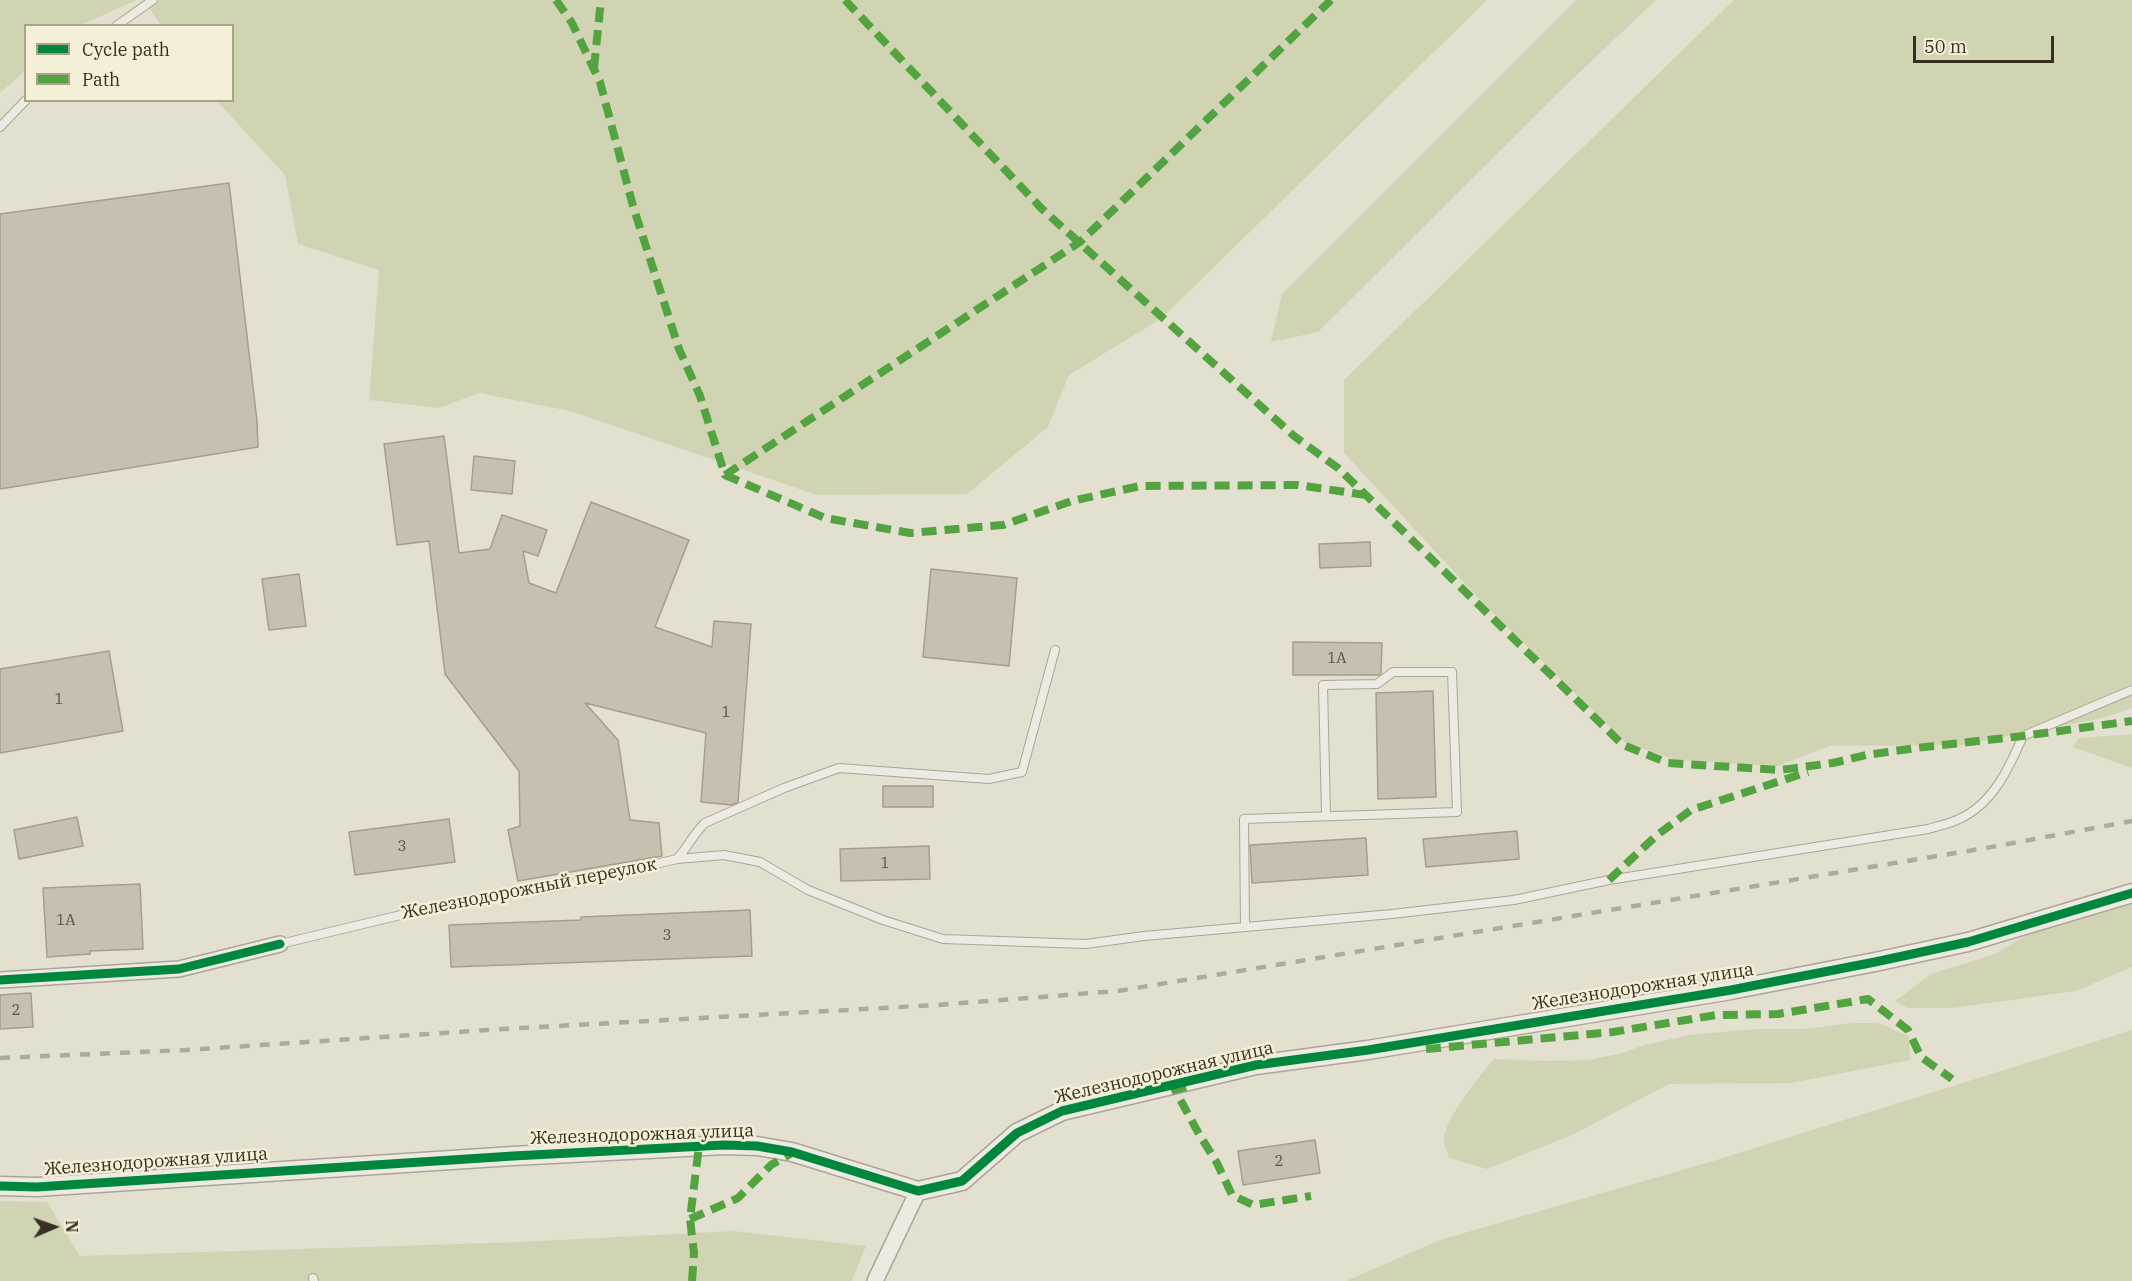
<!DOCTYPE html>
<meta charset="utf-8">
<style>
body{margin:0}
#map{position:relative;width:2132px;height:1281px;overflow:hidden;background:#e4e0d0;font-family:"IBM Plex Serif",serif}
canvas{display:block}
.legend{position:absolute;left:24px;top:24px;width:210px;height:78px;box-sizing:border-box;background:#f4efd7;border:2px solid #a9a28e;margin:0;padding:8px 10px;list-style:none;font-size:18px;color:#382f21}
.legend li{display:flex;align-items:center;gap:12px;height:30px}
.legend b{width:30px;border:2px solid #a9a28e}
.north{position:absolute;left:24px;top:1197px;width:60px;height:60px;-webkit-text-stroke:4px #f4efd7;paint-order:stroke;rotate:88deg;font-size:16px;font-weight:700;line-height:24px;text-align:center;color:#382f21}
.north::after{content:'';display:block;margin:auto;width:21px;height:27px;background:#382f21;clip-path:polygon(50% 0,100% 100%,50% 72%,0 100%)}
.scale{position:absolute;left:1913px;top:36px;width:141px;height:27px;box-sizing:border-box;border:3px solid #382f21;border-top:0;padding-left:8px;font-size:18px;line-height:21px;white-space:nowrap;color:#382f21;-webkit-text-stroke:4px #f4efd7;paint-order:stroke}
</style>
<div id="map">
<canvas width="2132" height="1281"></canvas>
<ul class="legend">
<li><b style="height:8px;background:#00873e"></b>Cycle path</li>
<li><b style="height:8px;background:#53a441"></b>Path</li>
</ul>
<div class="north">N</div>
<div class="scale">50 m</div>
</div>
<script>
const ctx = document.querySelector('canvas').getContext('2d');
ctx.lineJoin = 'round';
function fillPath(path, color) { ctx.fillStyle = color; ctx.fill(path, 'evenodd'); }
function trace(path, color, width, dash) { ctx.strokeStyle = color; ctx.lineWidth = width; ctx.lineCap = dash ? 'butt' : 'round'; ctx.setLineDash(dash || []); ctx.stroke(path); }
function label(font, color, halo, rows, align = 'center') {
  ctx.font = font + ' "IBM Plex Serif",serif'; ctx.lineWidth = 5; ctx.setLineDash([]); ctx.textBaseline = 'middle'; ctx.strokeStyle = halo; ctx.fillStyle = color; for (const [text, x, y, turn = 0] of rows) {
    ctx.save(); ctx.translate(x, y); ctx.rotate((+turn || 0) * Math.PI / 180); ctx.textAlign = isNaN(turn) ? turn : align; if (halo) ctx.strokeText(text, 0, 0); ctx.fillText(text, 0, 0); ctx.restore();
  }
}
fillPath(new Path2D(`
 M0,0H137L81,25L26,26L25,71L0,93Z
 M144,0H1487L1162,318L1069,375L1048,427L967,494L817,495L570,411L479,393L439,408L369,400L379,270L298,244L285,175L217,101L232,100V26L161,25Z
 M1576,0H1656L1561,90L1318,332L1271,342L1282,294Z
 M1734,0H2132V708L2103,718L1962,745L1829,746L1778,766L1676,760L1626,743L1483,603L1344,453V380Z
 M2132,734V768L2073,747L2079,738Z
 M2132,894V967L2076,991L1953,1008H1908L1895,1001L1931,974L1995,954L2053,919Z
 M1851,1023H1878L1909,1036L1910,1060L1791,1083L1669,1084L1572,1135L1487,1169L1449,1158C1448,1153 1444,1146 1444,1140C1443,1121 1481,1074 1494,1059L1546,1061L1588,1060L1623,1053L1644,1045L1690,1035L1756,1029H1805Z
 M2132,1030V1281H1346L1440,1240L1713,1161Z
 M0,1201L47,1202L80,1256L520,1242L734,1231L866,1246L852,1281H0Z`), '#d0d4b3');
const building = new Path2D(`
 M229,183L257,421L258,447L0,489V214Z
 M444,436L459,553L490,549L502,515L547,530L538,556L523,551L529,583L556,593L591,502L689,540L655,627L712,647L714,621L751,624L738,802L732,805L701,802L706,733L585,703L618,740L630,820L659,823L662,856L518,881L508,830L520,826L519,771L445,674L429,541L397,545L384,444Z
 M474,456L515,461L512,494L471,490Z
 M1370,542L1371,566L1320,568L1319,544Z
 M931,569L1017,578L1009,666L923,657Z
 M299,574L306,626L269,630L262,579Z
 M1293,642L1382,643L1381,673L1379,675H1293Z
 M109,651L123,731L0,753V669Z
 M1433,691L1436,797L1378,799L1376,693Z
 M883,786H933V807H883Z
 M77,817L83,846L19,859L14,830Z
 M449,819L455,862L355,875L349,832Z
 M1517,831L1519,859L1426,867L1423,839Z
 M1366,838L1368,875L1252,883L1250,845Z
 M929,846L930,879L841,881L840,849Z
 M140,884L143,949L90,951V954L47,957L43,888Z
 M750,910L752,956L451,967L449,925L581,920V917Z
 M31,993L33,1027L0,1029V995Z
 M1315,1140L1320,1173L1243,1185L1238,1151Z`);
fillPath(building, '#c7c0b1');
trace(building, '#a59d8f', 1.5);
const service = new Path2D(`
 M116,26L153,0
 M0,127L26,100
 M677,859L724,855L760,862L808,890L883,920L943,939L1086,944L1144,936L1392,914L1514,900L1609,880L1928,829C1938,826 1949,824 1959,819C1993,804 2009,768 2023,736L2132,690
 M1245,927L1244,819L1457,812L1452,672H1393L1377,684L1323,685L1326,815
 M280,944L459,901L561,886L677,859C688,847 694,833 705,823L784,788L839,768L989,779L1022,772L1055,650
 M313,1278L314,1281`);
const minor = new Path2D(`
 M0,980L179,969L280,944
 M875,1281L918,1191`);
const tertiary = new Path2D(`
 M0,1186L37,1187L513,1156L724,1145L757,1146L792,1152L918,1191L962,1181L1017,1133L1062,1111L1256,1065L1368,1050L1731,990L1875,962L1968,942L2132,893`);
trace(service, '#aaa598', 10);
trace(minor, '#aaa598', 18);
trace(tertiary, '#aaa598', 21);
trace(service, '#eceae1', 8);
trace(minor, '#eceae1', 15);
trace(tertiary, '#eceae1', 18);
trace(new Path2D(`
 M0,1058L186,1050L503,1029L937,1005L1118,991L1986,848L2132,821`), '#adaaa1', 4.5, [10, 10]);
trace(new Path2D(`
 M556,0L572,23L600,82L633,206L679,349L700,396L725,475L825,518L910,533L1003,525L1072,501L1140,486L1298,485L1366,495
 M845,0L1042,209L1294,436L1338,468L1623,745L1668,763L1780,770L1833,763L1866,755L1916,748L2023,736L2132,721
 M594,68L601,0
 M725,475L1080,242L1331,0
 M1609,880L1657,835L1691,810L1808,772
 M1426,1049L1613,1032L1716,1015L1778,1014L1868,999L1908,1030L1921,1057L1952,1079
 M1186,1087L1175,1090L1199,1134L1217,1163L1232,1195L1253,1205L1311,1196
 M690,1219L738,1198L771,1165L792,1153
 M692,1281L694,1253L690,1219L699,1146`), '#53a441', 8, [15, 8]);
trace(new Path2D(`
 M0,980L179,969L280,944
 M0,1186L37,1187L513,1156L724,1145L757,1146L792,1152L918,1191L962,1181L1017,1133L1062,1111L1256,1065L1368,1050L1731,990L1875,962L1968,942L2132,893`), '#00873e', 9);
label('15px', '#5c5345', null, [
 ["1А",1337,659],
 ["1",59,700],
 ["1",726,713],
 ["3",402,847],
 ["1",885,864],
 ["1А",66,921],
 ["3",667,936],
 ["2",16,1011],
 ["2",1279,1162]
]);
label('18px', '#382f21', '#f4efd7', [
 ["Железнодорожный переулок",529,889,-11],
 ["Железнодорожная улица",1643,987,-9],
 ["Железнодорожная улица",1164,1073,-13],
 ["Железнодорожная улица",642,1135,-2],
 ["Железнодорожная улица",156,1162,-4]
]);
</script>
